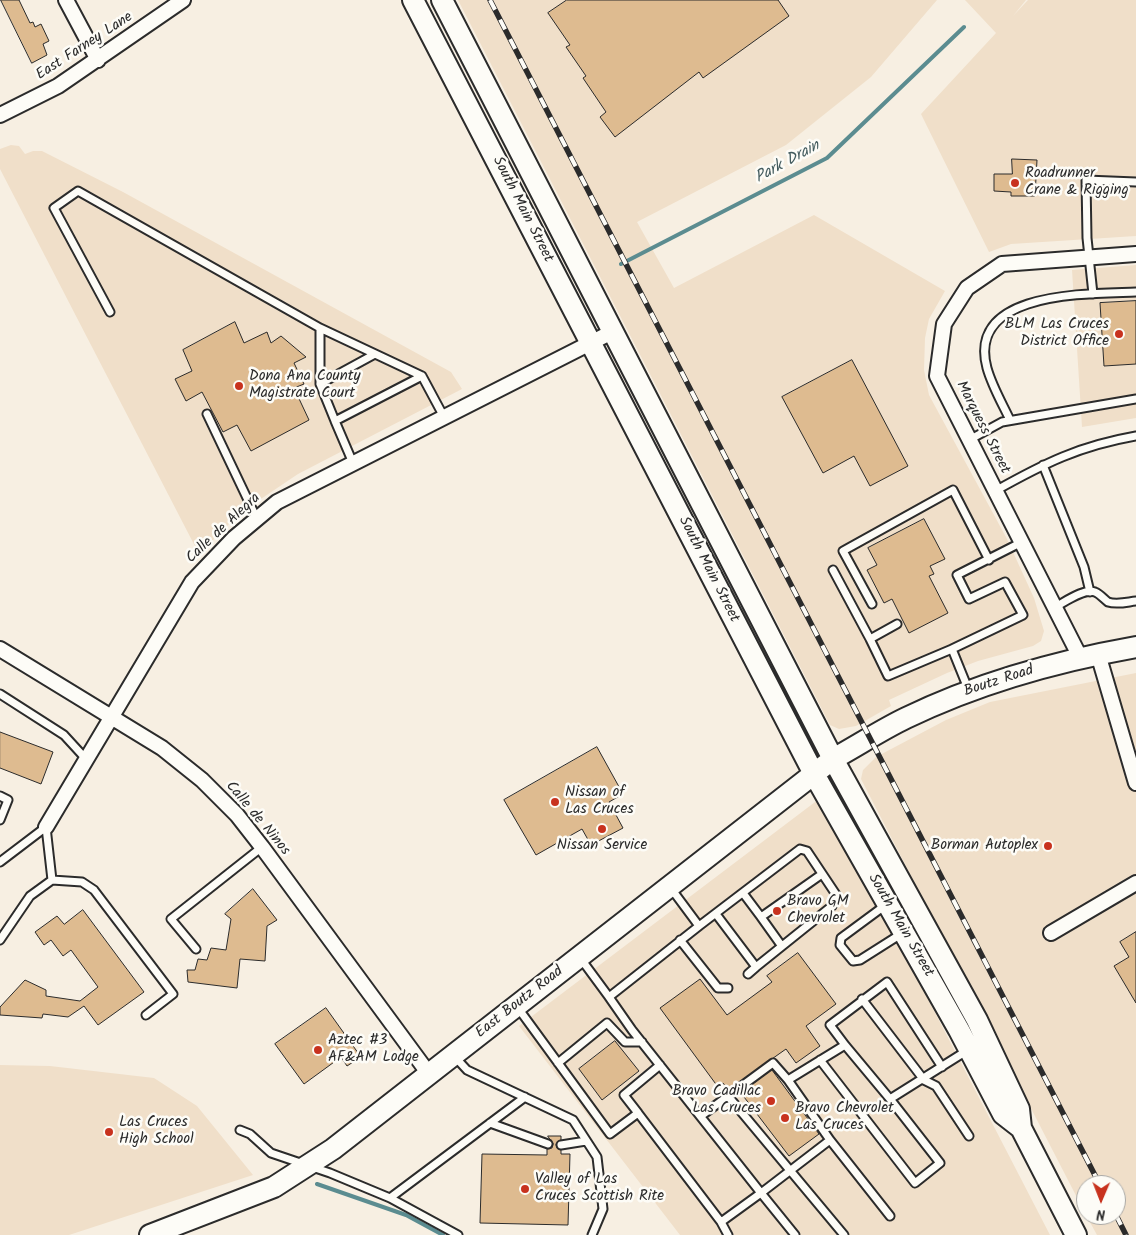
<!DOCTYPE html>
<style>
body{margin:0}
#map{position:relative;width:1136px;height:1235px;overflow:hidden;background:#f7efe2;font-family:Kalam,sans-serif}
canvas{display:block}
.north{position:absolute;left:1076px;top:1175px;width:50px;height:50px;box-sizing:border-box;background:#fdfcf7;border:1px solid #a9a8a5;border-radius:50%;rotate:181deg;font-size:14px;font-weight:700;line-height:20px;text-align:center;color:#2b2b2b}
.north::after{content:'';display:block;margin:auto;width:18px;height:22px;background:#c8321e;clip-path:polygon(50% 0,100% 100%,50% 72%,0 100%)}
</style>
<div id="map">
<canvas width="1136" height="1235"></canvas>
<div class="north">N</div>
</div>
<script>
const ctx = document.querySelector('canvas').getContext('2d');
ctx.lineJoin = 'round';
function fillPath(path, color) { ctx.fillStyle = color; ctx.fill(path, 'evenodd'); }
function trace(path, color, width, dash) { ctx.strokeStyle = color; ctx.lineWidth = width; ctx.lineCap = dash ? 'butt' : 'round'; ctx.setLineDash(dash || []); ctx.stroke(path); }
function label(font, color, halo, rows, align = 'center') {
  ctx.font = font + ' Kalam,sans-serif'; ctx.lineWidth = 5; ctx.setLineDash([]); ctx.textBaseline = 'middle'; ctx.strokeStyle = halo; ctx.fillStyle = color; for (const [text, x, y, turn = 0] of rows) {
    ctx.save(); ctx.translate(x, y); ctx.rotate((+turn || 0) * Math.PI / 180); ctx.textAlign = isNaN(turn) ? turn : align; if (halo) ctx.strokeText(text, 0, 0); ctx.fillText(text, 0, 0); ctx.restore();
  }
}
fillPath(new Path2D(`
 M458,0H937L871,77L786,145L637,222L674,288L814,215L945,291L929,319L925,338L924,370L929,395L1007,539L1034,598L1044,631L1041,641L1033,646L978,661L947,673L889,700L891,706L856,726L839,729L830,725Z
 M965,0H1026L1013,16L1028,0H1136V236L1011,244L989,252L921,114L996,33Z
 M11,145L19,146L25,154L33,151H42L123,192L451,372L462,389L298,474L240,513L199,554L0,169V149Z
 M1136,265V418L1082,427L1072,270Z
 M1136,673V1235H1097L1086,1215H1116V1185H1086V1215L861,779L863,770L876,757L946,720L990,702Z
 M823,796L1050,1235H680L519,1026Z
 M0,1065L50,1066L154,1078L197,1106L253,1175L69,1235H0Z`), '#f0dfc9');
trace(new Path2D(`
 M621,264L827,158L964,27
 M317,1184L406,1215L443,1235`), '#5b8c90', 4);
const building = new Path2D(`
 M1,0H19L30,23L33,22L35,27L41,24L49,41L43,44L47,55L32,63Z
 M567,0H778L789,16L703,78L699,72L615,137L600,117L606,112L583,78L586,76L566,47L570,45L548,13Z
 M1012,159L1037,160L1035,196H1011V192L994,191V174H1012Z
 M1136,301V364L1104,366L1100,303Z
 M235,322L244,343L267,332L271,343L281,336L306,357L294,363L304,384L294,388L309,420L251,451L237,425L223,432L202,392L186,401L175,379L192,371L183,350Z
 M852,360L908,466L870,486L854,456L823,473L782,397Z
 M924,519L945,559L930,566L934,574L929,576L948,613L909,633L892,599L884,603L867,570L877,565L868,548Z
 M0,732L53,752L41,784L0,768Z
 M597,747L623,794L609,802L623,828L591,845L582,829L536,855L504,800Z
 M253,889L277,920L267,926L265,961L240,959L237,988L188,982L187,970H195L198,959L207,960L211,948L226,950L231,919L225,914Z
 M83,910L144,992L98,1025L84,1006L68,1017L43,1014L42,1018L0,1015V1007L25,980L46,990V996L80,1001L98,987L71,950L63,956L51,940L44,945L35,932L57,916L64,924Z
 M1136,932V1003L1114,966L1129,957L1120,942Z
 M798,953L836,1004L806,1026L820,1046L796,1063L786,1049L728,1090L723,1083L718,1087L660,1008L700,979L727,1015L772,982L767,976Z
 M326,1008L361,1057L347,1066L341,1057L304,1084L275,1044Z
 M615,1041L639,1071L602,1100L579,1069Z
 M772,1070L819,1134L789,1156L741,1093Z
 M548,1136H561V1140L556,1144L557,1148L561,1150V1154H570L568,1225L480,1223L482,1154L547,1155V1149L552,1148L553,1144Z`);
fillPath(building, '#debb90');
trace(building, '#2b2b2b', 1);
const service = new Path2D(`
 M1093,294L1087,238L1086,180L1136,182
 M110,312L54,208L78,191L320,328V384L335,421
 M320,328L422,376
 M320,384L375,354
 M207,414L257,519
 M1010,420C1002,403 992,386 987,368C966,290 1090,294 1136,292
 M969,440L1002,422L1136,399
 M353,463L335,421L422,376L444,417
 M1043,465L1084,567L1090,592
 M995,491C1045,463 1079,446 1136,436
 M833,570L870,639
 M872,604L843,551L953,490L989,560
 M1055,607C1065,602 1084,588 1095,592C1100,594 1104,599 1108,602C1117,605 1127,602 1136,601
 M897,624L870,639L888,676L952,649
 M969,691L952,649L1023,615L1005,582L969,599L957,575L1022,542
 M0,694L64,735L86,759
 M0,796L8,800L0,820
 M0,862L46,827
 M52,880L82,882L94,890L173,994L146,1015
 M670,887L699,926L800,849L807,851L837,896L832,906L756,967L716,914
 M743,893L761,917L822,874
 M887,904L841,938L840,945L853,961L860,960L901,934
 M761,917L781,945
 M0,940L30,896L52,880L46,827
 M680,940L718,988H728
 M196,949L171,919L262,847
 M581,959L609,997L699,926
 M748,974L756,967
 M609,997L632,1030L761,1193L830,1140L788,1080L845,1045L890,1099L968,1050
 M862,999L924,1080L936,1086L969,1136
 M518,1008L610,1134L638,1113L721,1222L728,1235
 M845,1045L830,1025L887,982L942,1067
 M455,1057L467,1070L573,1120L597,1157L603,1209L592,1235
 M820,1060L915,1183L940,1163L890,1099
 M558,1063L607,1023L625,1042H642
 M728,1096L844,1235
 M638,1113L624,1095L660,1065
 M701,1116L773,1063L788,1080
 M490,1123L548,1144
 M240,1130L250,1134L271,1153L330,1173L390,1198L458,1235
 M830,1140L890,1216
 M561,1145L586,1141
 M390,1198L525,1097
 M721,1222L761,1193L795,1235`);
const minor = new Path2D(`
 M66,0L98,60
 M0,115L58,86L183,0
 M0,649L162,748L202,780L237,815L262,847L429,1074
 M1098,654L1136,783
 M1080,657L937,376L944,324L967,288L1002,264L1136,254
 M46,827L192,582L234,538L277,502L614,331
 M1051,933L1136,883`);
const secondary = new Path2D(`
 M413,0L814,774L959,1030L1003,1114L1021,1128
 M442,0L833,759L977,1020L1019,1109L1021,1128L1076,1235
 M150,1235L274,1187L333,1149L833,759C857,746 881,730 906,718C978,683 1057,661 1136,647`);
trace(service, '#2b2b2b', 11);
trace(minor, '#2b2b2b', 18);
trace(secondary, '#2b2b2b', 24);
trace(service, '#fdfcf7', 7);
trace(minor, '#fdfcf7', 14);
trace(secondary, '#fdfcf7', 20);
const rail = new Path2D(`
 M490,0L1100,1185
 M1116,1215L1126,1235`);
trace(rail, '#2b2b2b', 5.5);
trace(rail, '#fdfcf7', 4, [11]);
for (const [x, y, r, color] of [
 [1015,183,5,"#c8321e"],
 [1119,334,5,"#c8321e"],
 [239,386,5,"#c8321e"],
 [555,802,5,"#c8321e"],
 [602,829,5,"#c8321e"],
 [1048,846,5,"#c8321e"],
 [777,911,5,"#c8321e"],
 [318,1050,5,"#c8321e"],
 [771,1101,5,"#c8321e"],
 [785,1118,5,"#c8321e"],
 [109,1132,5,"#c8321e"],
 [525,1189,5,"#c8321e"]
]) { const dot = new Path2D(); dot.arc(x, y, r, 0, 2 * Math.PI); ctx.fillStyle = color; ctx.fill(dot); trace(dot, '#fdfcf7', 2); }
label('15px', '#2b2b2b', '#fdfcf7', [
 ["East Farney Lane",85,47,-33],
 ["South Main Street",522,210,63],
 ["Marquess Street",982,428,63],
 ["Calle de Alegra",224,529,-43],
 ["South Main Street",708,570,63],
 ["Boutz Road",999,682,-18],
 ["Calle de Ninos",257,819,50],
 ["South Main Street",900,926,60],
 ["East Boutz Road",520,1003,-38]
]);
label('15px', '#2b2b2b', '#fdfcf7', [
 ["Roadrunner",1025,174],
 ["Crane & Rigging",1025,191],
 ["BLM Las Cruces",1109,325,"right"],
 ["District Office",1109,342,"right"],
 ["Dona Ana County",249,377],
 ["Magistrate Court",249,394],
 ["Nissan of",565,793],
 ["Las Cruces",565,810],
 ["Nissan Service",602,846,"center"],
 ["Borman Autoplex",1038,846,"right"],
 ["Bravo GM",787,902],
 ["Chevrolet",787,919],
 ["Aztec #3",328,1041],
 ["AF&AM Lodge",328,1058],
 ["Bravo Cadillac",761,1092,"right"],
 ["Las Cruces",761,1109,"right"],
 ["Bravo Chevrolet",795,1109],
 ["Las Cruces",795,1126],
 ["Las Cruces",119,1123],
 ["High School",119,1140],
 ["Valley of Las",535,1180],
 ["Cruces Scottish Rite",535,1197]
], 'left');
label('italic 16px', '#435b5e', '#fdfcf7', [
 ["Park Drain",788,163,-29]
]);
</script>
